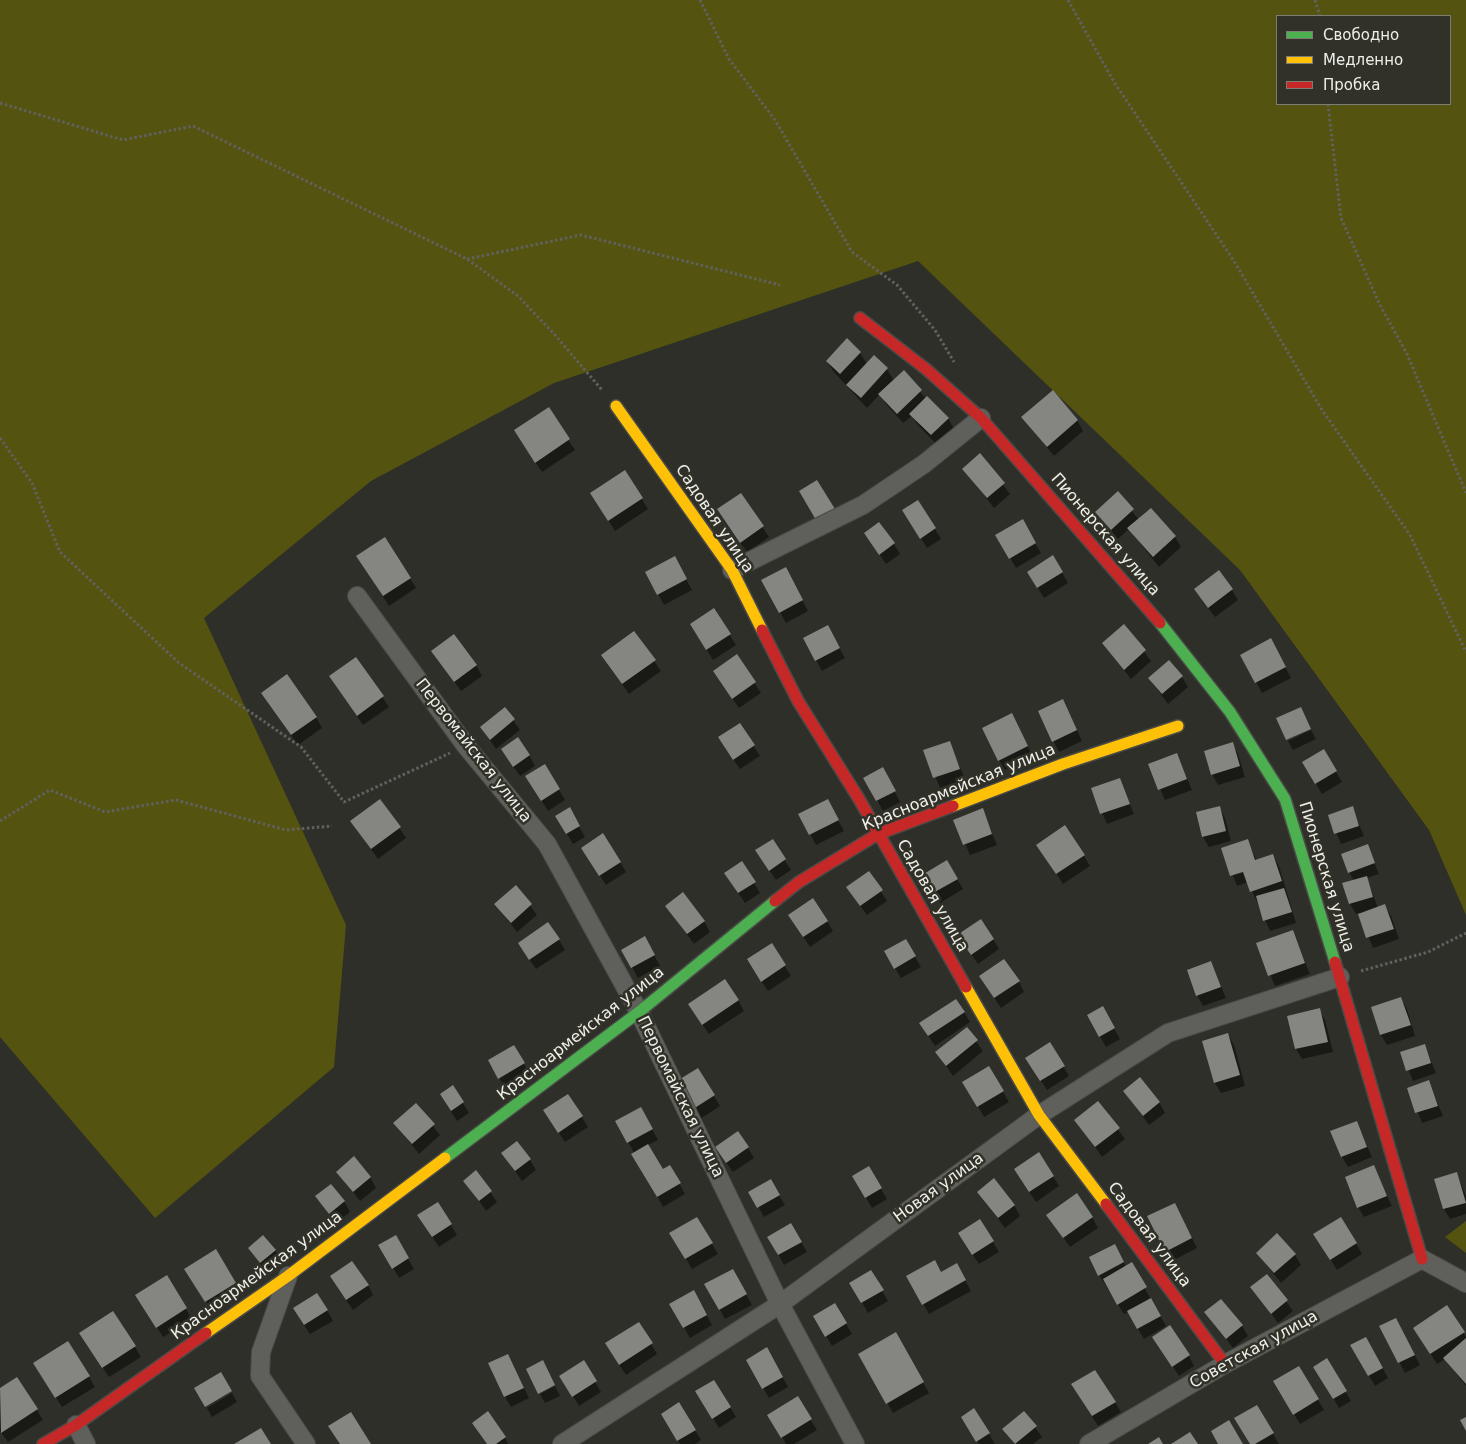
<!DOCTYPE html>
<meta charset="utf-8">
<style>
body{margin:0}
#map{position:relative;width:1466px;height:1444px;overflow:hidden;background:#2f2f2a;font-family:"DejaVu Sans",sans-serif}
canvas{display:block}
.legend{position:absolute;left:1276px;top:15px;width:175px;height:90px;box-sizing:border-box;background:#313128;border:1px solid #7d7d75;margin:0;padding:6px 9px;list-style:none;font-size:15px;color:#eeefe9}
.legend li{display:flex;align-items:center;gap:10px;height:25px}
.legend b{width:25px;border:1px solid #7d7d75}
</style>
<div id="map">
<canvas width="1466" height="1444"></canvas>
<ul class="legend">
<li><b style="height:6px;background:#4caf50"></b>Свободно</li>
<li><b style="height:6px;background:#ffc107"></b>Медленно</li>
<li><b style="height:6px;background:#c62828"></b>Пробка</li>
</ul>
</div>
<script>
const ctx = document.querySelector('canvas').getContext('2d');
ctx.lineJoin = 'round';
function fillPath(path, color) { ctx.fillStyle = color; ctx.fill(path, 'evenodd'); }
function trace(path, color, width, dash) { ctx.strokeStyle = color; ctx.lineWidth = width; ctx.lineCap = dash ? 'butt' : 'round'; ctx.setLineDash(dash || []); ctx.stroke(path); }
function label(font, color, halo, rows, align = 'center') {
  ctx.font = font + ' "DejaVu Sans",sans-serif'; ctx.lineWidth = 5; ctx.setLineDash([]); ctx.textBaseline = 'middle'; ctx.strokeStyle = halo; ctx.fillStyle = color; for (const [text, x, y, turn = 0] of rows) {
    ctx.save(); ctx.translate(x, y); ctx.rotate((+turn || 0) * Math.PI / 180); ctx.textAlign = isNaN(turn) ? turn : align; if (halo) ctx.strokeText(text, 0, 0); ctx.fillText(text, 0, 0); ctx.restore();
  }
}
fillPath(new Path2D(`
 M0,0H1466V915L1429,830L1240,570L918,261L554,383L371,481L204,618L346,925L334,1067L155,1218L0,1037ZM1277,16H1450V104H1277Z
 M1466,1221V1253L1445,1237Z`), '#54530f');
fillPath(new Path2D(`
 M860,353L867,364L874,357L887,369L894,381L904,372L926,399L948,418L954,429L937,445L917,424L912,416L903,423L886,404L880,394L867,408L833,371L827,361Z
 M548,409L575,450L542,472L521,441Z
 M1023,418L1077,420L1083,431L1054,456Z
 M980,455L1010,494L994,508L964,469Z
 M625,472L648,509L615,531L598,504Z
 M1118,493L1139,520L1151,509L1175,537L1181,547L1159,567L1129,529L1118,539L1097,512Z
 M741,495L769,537L747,552L724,520Z
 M918,501L941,539L927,548L910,520Z
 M1022,521L1041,553L1016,568L997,535Z
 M865,533L894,544L900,554L886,564Z
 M674,557L692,590L664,605L647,573Z
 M1053,557L1068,583L1044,598L1028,572Z
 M364,566L410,578L416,588L389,606Z
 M791,579L808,611L786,623L780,612Z
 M1232,590L1238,600L1215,617L1202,600Z
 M714,610L736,645L713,660L697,634Z
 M1124,626L1151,661L1131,679L1103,643Z
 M634,632L661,671L629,694L608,665Z
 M833,637L845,658L822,671L816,660Z
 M1276,650L1291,678L1262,693L1241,655Z
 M433,652L476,665L482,676L461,691Z
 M737,656L761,693L739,708L720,681Z
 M356,659L389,707L363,725L330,677Z
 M1182,677L1188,687L1168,704L1149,678Z
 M268,703L316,717L322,728L298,745Z
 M505,709L520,730L496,749L481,727Z
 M1039,711H1068L1082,741L1059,752Z
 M739,724L760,756L740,769L725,748Z
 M1017,725L1033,757L1005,770L999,760Z
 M1311,730L1316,739L1293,750L1288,741Z
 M949,742L965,779L940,788L925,751Z
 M1232,744L1238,754L1245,777L1218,785L1212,774Z
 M1323,750L1342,782L1322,794L1303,762Z
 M529,755L535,766L520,776L508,759Z
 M1177,755L1192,790L1165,800L1150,765Z
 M544,766L565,800L548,811L533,787Z
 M865,778L888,779L900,802L883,811Z
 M1119,779L1134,814L1107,824L1092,789Z
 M380,800L406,838L378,859L358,831Z
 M827,801L844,831L816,845L800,815Z
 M1219,807L1225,818L1231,841L1209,847L1203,837Z
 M1352,808L1364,836L1341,844L1329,815Z
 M569,809L585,837L573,844L557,817Z
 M982,810L997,845L970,855L955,820Z
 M772,841L791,870L776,880L763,861Z
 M1247,841L1257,861L1273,856L1279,866L1296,923L1270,931L1248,882L1237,886L1223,849Z
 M1367,846L1379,874L1367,878L1378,908L1385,906L1391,916L1399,939L1373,948L1359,913L1356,914L1350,904L1344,884L1354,881L1349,872Z
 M1044,855L1084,856L1090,866L1063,884Z
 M589,858L620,862L626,872L606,885Z
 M947,862L963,889L940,903L924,875Z
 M869,873L887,901L867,915L854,897Z
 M754,883L760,893L745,903L732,884Z
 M516,887L537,915L517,932L496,904Z
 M667,907L704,921L710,932L694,944Z
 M827,921L833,931L810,947L796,926Z
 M1292,931L1310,974L1275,986L1258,944Z
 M645,938L660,966L638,978L623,950Z
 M993,939L999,949L978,964L965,945Z
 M559,940L565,950L536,969L525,953Z
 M905,940L921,967L901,978L885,952Z
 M771,945L791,976L768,991L754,970Z
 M1211,963L1226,998L1203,1006L1197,995Z
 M1019,982L1024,992L1001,1008L987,987Z
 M1401,999L1407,1009L1415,1036L1387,1045L1381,1035L1373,1008Z
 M738,1000L744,1011L709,1034L696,1015Z
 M1102,1007L1120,1039L1106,1047L1088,1015Z
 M1319,1010L1325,1020L1333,1052L1302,1059L1296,1049L1289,1017Z
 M964,1012L970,1022L935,1046L927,1034Z
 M967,1029L983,1051L953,1076L937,1053Z
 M1228,1035L1234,1045L1245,1086L1221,1093L1215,1083Z
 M1424,1045L1436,1073L1413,1081L1402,1053Z
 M513,1047L530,1074L505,1088L490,1061Z
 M1063,1066L1069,1076L1047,1090L1033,1068Z
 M989,1067L1009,1102L984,1117L964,1082Z
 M697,1069L720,1106L697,1121L680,1094Z
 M1429,1082L1443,1116L1422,1123L1409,1088Z
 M453,1087L469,1113L457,1121L447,1105Z
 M1124,1091L1159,1102L1165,1113L1149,1125Z
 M568,1095L588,1127L565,1142L551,1121Z
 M1098,1103L1125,1139L1102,1157L1076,1120Z
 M416,1105L440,1135L419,1154L395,1123Z
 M646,1118L658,1140L648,1145L663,1171L670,1167L685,1194L663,1207L617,1121Z
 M1356,1123L1372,1157L1348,1167L1342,1157Z
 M748,1148L754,1158L733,1172L723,1158Z
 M503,1154L530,1160L536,1170L522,1181Z
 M1373,1167L1392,1206L1364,1217L1358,1207Z
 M868,1168L887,1199L872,1208L854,1177Z
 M338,1172L370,1177L376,1188L360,1201Z
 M476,1172L497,1202L486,1211L465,1181Z
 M1457,1174L1466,1196V1214L1450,1219L1444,1209L1436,1180Z
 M1053,1176L1059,1186L1036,1202L1021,1180Z
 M770,1181L785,1205L764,1217L750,1192Z
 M978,1192L1014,1205L1020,1216L1005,1228Z
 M317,1197L344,1201L350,1212L336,1223Z
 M438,1204L457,1235L439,1247L425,1226Z
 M1180,1214L1197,1248L1172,1261L1166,1251Z
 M1092,1217L1098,1228L1070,1247L1054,1225Z
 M697,1218L718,1254L692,1269L671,1234Z
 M1341,1218L1362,1254L1337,1270L1315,1234Z
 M980,1221L999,1252L979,1264L965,1244Z
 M791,1225L807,1252L784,1265L769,1237Z
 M395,1236L414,1269L399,1278L380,1245Z
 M1114,1246L1126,1267L1131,1264L1166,1326L1144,1339L1128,1312L1124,1314L1099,1275Z
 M249,1249L275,1250L281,1260L267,1272Z
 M1257,1253L1295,1255L1301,1265L1281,1283Z
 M956,1265L971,1291L929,1314L908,1277L944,1278Z
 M732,1270L752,1305L725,1319L706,1285Z
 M871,1272L888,1301L868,1313L851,1283Z
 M1267,1275L1293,1311L1278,1323L1252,1287Z
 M166,1277L192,1319L163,1337L143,1305Z
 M192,1279L235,1283L241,1293L212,1311Z
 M368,1285L373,1295L353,1310L337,1287Z
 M694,1292L712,1325L690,1338L671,1304Z
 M835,1305L852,1334L832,1346L815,1317Z
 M1447,1307L1466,1337V1386L1445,1359L1437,1364L1421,1338Z
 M327,1310L333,1321L310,1334L300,1319Z
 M1206,1312L1242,1326L1248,1336L1233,1348Z
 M638,1323L657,1354L626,1375L612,1354Z
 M1381,1326L1401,1329L1420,1365L1405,1373Z
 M896,1334L929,1393L893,1413L860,1354Z
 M1366,1338L1388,1378L1375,1386L1352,1346Z
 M87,1344L135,1347L141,1357L109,1377Z
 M1160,1347L1189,1356L1194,1366L1179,1376Z
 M767,1349L788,1387L769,1398L747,1360Z
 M508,1355L529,1398L511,1407L505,1397Z
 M1327,1360L1351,1401L1339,1408L1315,1367Z
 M583,1362L601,1392L579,1406L561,1376Z
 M1299,1368L1324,1410L1300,1424L1275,1382Z
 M41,1374L89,1377L95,1387L62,1407Z
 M17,1378L43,1420L8,1442L0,1431V1389Z
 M714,1381L736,1417L719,1428L697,1392Z
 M555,1386L560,1396L545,1403L540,1394Z
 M232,1393L237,1402L212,1417L207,1408Z
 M1079,1395L1115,1402L1121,1412L1098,1426Z
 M797,1398L817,1430L794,1444H786L769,1415Z
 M679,1404L701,1440L695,1444H680L662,1415Z
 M1256,1406L1279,1444H1251Z
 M974,1410L989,1434L995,1444H979L968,1428Z
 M1024,1412L1042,1437L1033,1444H1014L1004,1429Z
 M488,1413L505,1438L508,1444H487L479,1433Z`), '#0007');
fillPath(new Path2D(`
 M847,338L861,352L840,374L826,361Z
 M874,355L888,368L861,398L846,385Z
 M904,370L922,390L897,414L878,394Z
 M1053,390L1078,420L1047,447L1021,417Z
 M927,396L949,418L931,435L909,414Z
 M549,407L570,439L535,463L514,430Z
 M980,453L1005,483L987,498L962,469Z
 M625,470L643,498L608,521L590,493Z
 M817,480L835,509L816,520L799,491Z
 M1118,491L1134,509L1111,530L1095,512Z
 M741,493L764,526L740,543L717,509Z
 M918,500L936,528L920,539L902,510Z
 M1151,508L1176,536L1153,557L1127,528Z
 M1023,519L1036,543L1009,559L995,535Z
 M879,522L895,543L879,555L864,533Z
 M385,537L411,578L383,596L356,556Z
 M1053,555L1063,572L1037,588L1027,572Z
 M675,556L687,579L657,595L645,572Z
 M786,567L803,600L779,613L761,580Z
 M1219,570L1233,589L1208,608L1194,589Z
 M714,608L731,634L706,650L690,624Z
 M1124,624L1146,650L1124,670L1102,643Z
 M828,625L840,648L815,661L803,638Z
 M634,631L656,660L622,684L601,655Z
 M454,634L477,665L454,682L431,651Z
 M1271,638L1286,667L1255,683L1240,655Z
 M737,654L756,682L732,699L713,671Z
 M356,657L384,696L357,716L329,676Z
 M1169,660L1183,676L1162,694L1148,678Z
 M287,674L317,717L291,735L261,693Z
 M1063,699L1077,730L1052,742L1038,711Z
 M505,707L515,719L490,740L480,727Z
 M1301,707L1311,729L1286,740L1276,718Z
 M1012,713L1028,746L998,761L982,728Z
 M740,723L755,745L733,760L718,737Z
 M518,737L530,755L513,767L501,749Z
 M950,741L960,769L933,778L923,750Z
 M1233,742L1240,766L1211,775L1204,751Z
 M1324,749L1337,771L1315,784L1302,762Z
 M1177,753L1187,779L1158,790L1148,764Z
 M545,764L560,789L541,801L525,776Z
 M883,767L896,791L876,801L863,778Z
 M1120,778L1130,804L1100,814L1091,788Z
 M380,799L401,827L371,849L350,821Z
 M828,799L839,820L809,835L798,814Z
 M1220,806L1226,831L1202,837L1196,812Z
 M1353,806L1359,826L1334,834L1328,815Z
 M570,807L580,826L566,834L555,816Z
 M983,808L992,834L963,845L953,820Z
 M1065,825L1085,855L1056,874L1036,845Z
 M603,833L621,862L599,876L581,848Z
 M773,839L786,859L769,871L755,850Z
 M1248,839L1255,860L1273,854L1282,881L1250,892L1243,872L1230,876L1221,848Z
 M1368,844L1375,863L1348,873L1341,854Z
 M947,860L958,879L933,893L922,875Z
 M742,861L756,882L738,893L724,873Z
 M869,871L883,890L860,906L846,887Z
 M1367,876L1373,897L1349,904L1342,883Z
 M516,885L532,904L511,923L494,904Z
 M1284,888L1292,912L1263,921L1256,896Z
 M683,892L705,921L687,934L665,906Z
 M813,898L828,921L803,937L788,915Z
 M1385,904L1394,929L1366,938L1358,914Z
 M981,919L994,939L971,955L957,935Z
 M548,922L560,939L529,960L518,943Z
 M1293,930L1305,963L1268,976L1256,943Z
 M645,936L655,955L631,968L621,950Z
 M906,939L916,956L894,969L884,951Z
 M772,943L786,965L761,982L747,959Z
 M1004,959L1020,981L994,998L979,976Z
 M1211,961L1221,987L1196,996L1187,970Z
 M725,979L739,1000L702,1025L688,1004Z
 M1401,997L1411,1025L1380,1035L1371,1007Z
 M956,999L965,1012L928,1036L919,1023Z
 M1103,1006L1115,1028L1099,1037L1087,1015Z
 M1320,1008L1328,1042L1295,1049L1287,1016Z
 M967,1027L978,1040L946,1066L935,1052Z
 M1228,1033L1240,1075L1214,1083L1202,1041Z
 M1050,1042L1065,1066L1040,1081L1025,1058Z
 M1425,1044L1431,1063L1406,1071L1400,1052Z
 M514,1045L525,1063L498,1079L488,1060Z
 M989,1066L1004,1091L977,1107L962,1082Z
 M698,1068L715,1095L690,1111L672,1084Z
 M1140,1077L1160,1102L1143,1116L1123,1091Z
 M1429,1080L1438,1106L1415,1113L1407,1088Z
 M453,1085L464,1102L451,1111L440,1094Z
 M568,1094L583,1116L558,1133L543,1110Z
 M1098,1101L1120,1128L1095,1147L1074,1120Z
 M416,1103L435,1124L412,1144L393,1123Z
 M641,1107L653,1129L627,1143L615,1121Z
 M1357,1121L1367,1147L1341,1157L1330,1131Z
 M738,1131L749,1147L726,1163L715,1147Z
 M517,1141L531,1159L515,1171L501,1153Z
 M648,1144L663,1169L670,1165L681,1183L657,1197L631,1154Z
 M1039,1152L1054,1176L1029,1192L1014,1169Z
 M354,1156L371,1177L353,1192L336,1172Z
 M1374,1165L1387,1196L1357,1208L1345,1177Z
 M869,1166L882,1188L865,1198L852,1176Z
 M476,1170L492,1191L479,1201L463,1181Z
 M1457,1172L1466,1203L1443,1209L1434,1179Z
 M994,1178L1015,1205L998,1218L977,1192Z
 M771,1179L780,1195L757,1208L748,1192Z
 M331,1184L345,1201L329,1214L315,1196Z
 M1077,1193L1093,1217L1063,1238L1046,1215Z
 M438,1202L452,1224L432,1237L417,1215Z
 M1175,1203L1192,1238L1165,1252L1147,1216Z
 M697,1217L713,1243L685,1259L669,1233Z
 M1341,1217L1357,1243L1330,1260L1313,1234Z
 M980,1219L994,1241L972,1255L958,1233Z
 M791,1223L802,1242L778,1255L767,1237Z
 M1277,1233L1296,1254L1274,1273L1256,1253Z
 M263,1235L276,1250L260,1263L248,1248Z
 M396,1235L409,1258L392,1269L378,1245Z
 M1115,1244L1124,1262L1098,1276L1089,1257Z
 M216,1249L236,1283L205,1302L184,1269Z
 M935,1260L941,1272L957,1263L966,1280L922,1305L906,1276Z
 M352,1261L369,1285L346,1300L330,1276Z
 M1132,1262L1147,1287L1117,1305L1103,1279Z
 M733,1269L747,1294L719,1310L704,1284Z
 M871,1270L884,1290L861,1303L849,1283Z
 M1267,1274L1288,1300L1271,1314L1250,1287Z
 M167,1275L187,1308L156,1328L135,1295Z
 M694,1290L707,1315L683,1328L669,1304Z
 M317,1293L328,1310L304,1325L293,1308Z
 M1151,1298L1161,1316L1137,1329L1127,1311Z
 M1221,1299L1243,1325L1226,1339L1204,1312Z
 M835,1303L847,1323L825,1337L813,1316Z
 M1447,1305L1465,1332L1430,1354L1413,1328Z
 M113,1311L136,1346L102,1368L79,1333Z
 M1396,1318L1415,1355L1398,1363L1379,1326Z
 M639,1322L653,1343L619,1365L605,1343Z
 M1170,1325L1190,1355L1172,1367L1152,1337Z
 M896,1332L924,1382L886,1404L858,1354Z
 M1366,1337L1383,1368L1368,1376L1350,1345Z
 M1466,1338V1384L1443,1358Z
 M68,1341L90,1376L55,1398L33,1363Z
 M767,1347L783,1377L762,1389L746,1360Z
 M508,1354L524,1388L504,1397L488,1363Z
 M1327,1358L1347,1391L1333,1399L1313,1367Z
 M543,1360L555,1385L538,1394L526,1369Z
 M584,1360L597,1381L572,1397L559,1376Z
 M1299,1366L1319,1399L1293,1415L1273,1381Z
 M1095,1370L1116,1402L1092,1416L1071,1384Z
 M221,1372L232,1391L205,1407L194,1388Z
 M17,1377L38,1409L1,1433L0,1388Z
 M714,1380L731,1407L712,1419L695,1391Z
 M798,1396L812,1419L781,1438L767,1415Z
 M679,1402L696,1430L677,1441L661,1414Z
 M1257,1405L1274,1433L1255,1444H1250L1234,1418Z
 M974,1408L990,1433L976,1442L961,1417Z
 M488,1411L506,1437L496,1444H487L472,1423Z
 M1024,1411L1037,1426L1015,1444L1002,1429Z
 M351,1412L371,1444H340L328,1426Z
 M1466,1417V1431L1460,1420Z
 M1229,1420L1243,1444H1218L1211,1431Z
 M261,1428L271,1444H234Z
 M1190,1432L1198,1444H1171Z
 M1159,1437L1163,1444H1148Z`), '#858581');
const street = new Path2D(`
 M732,570L863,505L924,464L981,418
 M357,596L466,746L547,844L639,1012L780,1304L855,1444
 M288,1276L261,1352L260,1376L306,1444
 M76,1425L86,1444
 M562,1444L780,1304L1039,1115L1168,1033L1340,977
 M1089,1444L1225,1364L1422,1259L1466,1283`);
const fast = new Path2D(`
 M1160,623L1230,712L1285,799L1335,962
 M445,1158L639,1012L775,901`);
const slow = new Path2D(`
 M616,406L732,570L762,630
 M953,806L1063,764L1178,726
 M966,987L1039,1115L1106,1204
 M206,1333L288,1276L445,1158`);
const jam = new Path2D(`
 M860,318L926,369L981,418L1160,623
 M762,630L798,701L859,799L966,987
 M775,901L799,882L878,834L953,806
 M1335,962L1422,1259
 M1106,1204L1225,1364
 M43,1444L76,1425L206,1333`);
trace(street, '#4a4a47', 20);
trace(fast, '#4a4a47', 14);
trace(slow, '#4a4a47', 14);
trace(jam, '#4a4a47', 14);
trace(new Path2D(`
 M700,0L729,59L775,120L852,252L897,285L935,330L954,362
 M1068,0L1114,82L1234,261L1322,410L1410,535L1466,652
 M1315,0L1320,16
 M0,103L123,140L193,126L467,259L518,296L555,335L602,390
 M1328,104L1341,218L1380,305L1407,354L1466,493
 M467,259L581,235L780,285
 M0,438L32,483L60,552L179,663L301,747L344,802L450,753
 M0,821L50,790L105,812L176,800L286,830L332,826
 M1361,971L1428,952L1466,933`), '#61615e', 3, [2.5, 2.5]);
trace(street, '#5f605b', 18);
trace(fast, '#4caf50', 11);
trace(slow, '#ffc107', 11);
trace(jam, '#c62828', 11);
label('16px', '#eeefe9', '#313128', [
 ["Садовая улица",714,519,56],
 ["Пионерская улица",1105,535,49],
 ["Первомайская улица",473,751,52],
 ["Красноармейская улица",959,788,-22],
 ["Пионерская улица",1326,877,73],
 ["Садовая улица",932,896,60],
 ["Красноармейская улица",581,1034,-38],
 ["Первомайская улица",680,1097,64],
 ["Новая улица",939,1188,-36],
 ["Садовая улица",1149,1235,53],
 ["Красноармейская улица",257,1276,-36],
 ["Советская улица",1254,1350,-29]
]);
</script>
